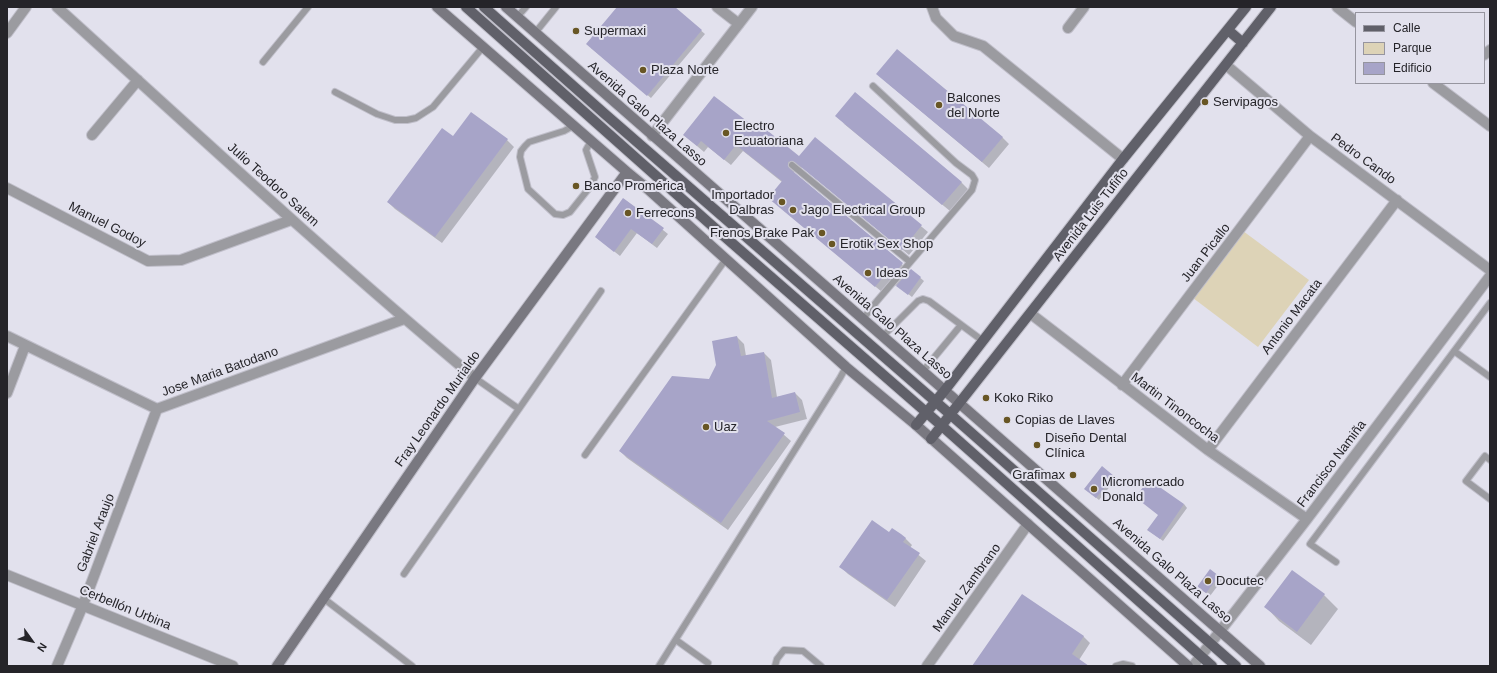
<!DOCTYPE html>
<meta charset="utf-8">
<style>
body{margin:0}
#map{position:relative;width:1497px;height:673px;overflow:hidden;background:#e2e1ed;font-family:Arial,sans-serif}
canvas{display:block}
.frame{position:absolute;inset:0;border:8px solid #252429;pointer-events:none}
.legend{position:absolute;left:1355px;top:12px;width:130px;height:72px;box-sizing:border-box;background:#e2e1ed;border:1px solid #96959f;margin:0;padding:5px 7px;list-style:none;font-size:12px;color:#252429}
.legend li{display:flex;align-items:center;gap:8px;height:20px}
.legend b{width:20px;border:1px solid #96959f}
.north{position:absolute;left:12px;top:621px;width:40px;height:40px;-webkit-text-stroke:3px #e2e1ed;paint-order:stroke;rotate:123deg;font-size:11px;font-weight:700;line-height:16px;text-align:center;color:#252429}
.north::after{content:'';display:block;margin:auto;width:14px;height:18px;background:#252429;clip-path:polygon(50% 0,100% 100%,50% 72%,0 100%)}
</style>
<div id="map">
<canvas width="1497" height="673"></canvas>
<div class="frame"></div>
<ul class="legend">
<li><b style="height:5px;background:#606069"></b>Calle</li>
<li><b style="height:11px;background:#ddd3b7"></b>Parque</li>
<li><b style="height:11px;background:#a7a4c8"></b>Edificio</li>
</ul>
<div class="north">N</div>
</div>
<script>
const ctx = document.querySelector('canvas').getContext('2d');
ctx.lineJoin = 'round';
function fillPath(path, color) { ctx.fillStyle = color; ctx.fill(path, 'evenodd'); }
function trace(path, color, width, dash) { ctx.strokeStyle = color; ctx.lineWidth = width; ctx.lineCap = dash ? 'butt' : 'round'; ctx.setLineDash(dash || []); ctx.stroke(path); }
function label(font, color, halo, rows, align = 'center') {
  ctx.font = font + ' Arial,sans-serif'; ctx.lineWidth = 4; ctx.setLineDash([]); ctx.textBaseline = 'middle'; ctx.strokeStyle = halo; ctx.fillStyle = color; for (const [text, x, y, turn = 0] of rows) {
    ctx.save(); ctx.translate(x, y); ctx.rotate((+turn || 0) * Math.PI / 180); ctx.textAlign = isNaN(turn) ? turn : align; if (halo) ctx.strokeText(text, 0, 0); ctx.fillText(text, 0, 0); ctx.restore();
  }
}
fillPath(new Path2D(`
 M1239,228L1309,280L1258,347L1189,295Z`), '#ddd3b7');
fillPath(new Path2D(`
 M619,7H673L705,34L651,98L591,48Z
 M885,81L1002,137L1009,144L989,168Z
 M843,123L961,182L968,189L950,211Z
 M760,133L799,157L815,138L928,232L909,255L803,168L798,167L795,169L794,174L910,271L911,270L924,281L912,297L897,285L896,286L891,282L882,292L776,204L782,182L743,151L731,165L708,147L704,152L684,135Z
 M454,137L507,140L514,147L442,243L395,209L388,202Z
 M624,199L668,234L657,248L637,233L620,256L596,237Z
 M737,337L744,344L746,356L764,353L771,360L777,397L795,393L802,400L807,419L775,427L791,441L728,530L627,458L620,451L709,380Z
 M1102,468L1116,479L1099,500L1088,491Z
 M1184,504L1187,508L1163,541L1148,530L1159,515Z
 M889,534L905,538L912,545L910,548L926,561L895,607L848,574L841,567Z
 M1218,576L1222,580L1210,596L1202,590Z
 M1324,595L1338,609L1311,645L1279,621L1266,607Z
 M1083,636L1090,643L1079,660L1086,666H974Z`), '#0003');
fillPath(new Path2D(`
 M617,7H675L702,30L647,96L586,44Z
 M897,49L1003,137L982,162L876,74Z
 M855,92L962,182L942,205L835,116Z
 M714,96L760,131L763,127L799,156L815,137L922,225L902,250L795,162L791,161L788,162V166L789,168L903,263L889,280L884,276L875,287L768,198L782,181L736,145L724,160L701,141L697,146L683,135Z
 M471,112L508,139L435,237L387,202L442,128L453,136Z
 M623,198L664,228L652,244L631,229L614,252L595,237Z
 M911,269L921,277L908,295L896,286Z
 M737,336L741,356L764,352L772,398L795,392L800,412L767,421L785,433L721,523L619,451L672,376L709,379L716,365L712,341Z
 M1102,466L1114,476L1096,498L1084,489Z
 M1151,481L1184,504L1160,539L1147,530L1158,515L1135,497L1144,486L1146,487Z
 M872,520L889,532L892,528L901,534L906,538L903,542L920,553L887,600L839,567Z
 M1210,569L1219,576L1206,593L1197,587Z
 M1292,570L1325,594L1297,632L1264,607Z
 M1022,594L1084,636L1072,654L1089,666H972Z`), '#a7a4c8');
const lane = new Path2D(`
 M517,17L526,7
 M535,33L556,7
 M263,62L308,7
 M335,92L377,114L395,120H407L416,118L433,107L483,47
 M573,126L564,131L529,142L525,146L521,151L520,157L528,189L555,214L563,215L570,212L590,187L595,177L586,150L591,141
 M792,165L910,262
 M863,319L877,301L972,190L975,180L972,175L956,163L873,86
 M883,336L918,301L923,299L929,301L983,341
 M1454,351L1490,377
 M923,371L961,325
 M475,378L519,409
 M585,455L726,259
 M1490,460L1485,456L1466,481L1490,499
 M1336,562L1310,544L1490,303
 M404,574L601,291
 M323,598L412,666
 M676,640L708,663
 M659,666L840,378L846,367
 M775,666L777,659L784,650L803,651L821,666
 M1116,666L1123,664L1132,666`);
const street = new Path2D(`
 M57,7C195,132 332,259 475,378
 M717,7L739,24
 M932,7L936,18L954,36L983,46L1123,159
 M1337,7L1356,22
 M1068,28L1084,7
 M7,33L26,7
 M1484,55L1490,50
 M1226,65L1310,136L1490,270
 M1433,83L1490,126
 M92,135L138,80
 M652,136L752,7
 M7,188L148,261L181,260L291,220
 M1031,314L1208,450L1307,519
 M7,336L157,409L404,319
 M1122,385L1310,136
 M7,393L25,346
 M1208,450L1397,200
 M7,575L233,666
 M57,666L83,605L157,409
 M927,666L1028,524
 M1193,666L1307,519L1490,276`);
const secondary = new Path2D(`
 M437,7L627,172L649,190L846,367L916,425L1188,666
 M506,7L1260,666
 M277,666L475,378L627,172`);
const primary = new Path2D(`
 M466,7L709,223L942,426L1212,666
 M484,7L606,115L951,415L1236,666
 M1228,30L1243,43
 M916,425L945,390L1123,159L1246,7
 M931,439L1271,7`);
trace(lane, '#c0bfca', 8);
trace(street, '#c0bfca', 12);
trace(secondary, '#c0bfca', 12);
trace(primary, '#c0bfca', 12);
trace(lane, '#9b9ba0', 6);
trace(street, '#9b9ba0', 10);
trace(secondary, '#797880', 10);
trace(primary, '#606069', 10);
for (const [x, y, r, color] of [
 [576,31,4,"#685624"],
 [643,70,4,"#685624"],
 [1205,102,4,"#685624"],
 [939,105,4,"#685624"],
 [726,133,4,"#685624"],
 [576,186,4,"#685624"],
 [782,202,4,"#685624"],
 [793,210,4,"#685624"],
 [628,213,4,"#685624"],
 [822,233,4,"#685624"],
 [832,244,4,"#685624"],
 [868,273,4,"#685624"],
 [986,398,4,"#685624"],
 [1007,420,4,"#685624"],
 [706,427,4,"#685624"],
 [1037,445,4,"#685624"],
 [1073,475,4,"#685624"],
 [1094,489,4,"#685624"],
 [1208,581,4,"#685624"]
]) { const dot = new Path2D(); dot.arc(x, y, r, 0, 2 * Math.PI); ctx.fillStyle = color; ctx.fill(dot); trace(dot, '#e2e1ed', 1.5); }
label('13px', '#252429', '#e2e1ed', [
 ["Supermaxi",584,31],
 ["Plaza Norte",651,70],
 ["Balcones",947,98],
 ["del Norte",947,113],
 ["Servipagos",1213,102],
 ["Electro",734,126],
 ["Ecuatoriana",734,141],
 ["Banco Promérica",584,186],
 ["Importador",774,195,"right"],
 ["Dalbras",774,210,"right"],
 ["Jago Electrical Group",801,210],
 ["Ferrecons",636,213],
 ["Frenos Brake Pak",814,233,"right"],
 ["Erotik Sex Shop",840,244],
 ["Ideas",876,273],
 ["Koko Riko",994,398],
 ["Copias de Llaves",1015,420],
 ["Uaz",714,427],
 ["Diseño Dental",1045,438],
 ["Clínica",1045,453],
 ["Grafimax",1065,475,"right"],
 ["Micromercado",1102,482],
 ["Donald",1102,497],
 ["Docutec",1216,581]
], 'left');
label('13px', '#252429', '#e2e1ed', [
 ["Avenida Galo Plaza Lasso",647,114,41],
 ["Pedro Cando",1363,159,36],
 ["Julio Teodoro Salem",273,185,42],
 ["Avenida Luis Tufiño",1091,215,-52],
 ["Manuel Godoy",107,225,27],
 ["Juan Picallo",1206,253,-52],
 ["Antonio Macata",1292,317,-53],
 ["Avenida Galo Plaza Lasso",892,327,41],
 ["Jose Maria Batodano",220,372,-20],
 ["Martin Tinoncocha",1175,408,37],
 ["Fray Leonardo Murialdo",438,409,-55],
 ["Francisco Namiña",1332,464,-53],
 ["Gabriel Araujo",96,533,-69],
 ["Avenida Galo Plaza Lasso",1172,571,41],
 ["Manuel Zambrano",967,588,-54],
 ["Cerbellón Urbina",125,608,22]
]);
</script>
